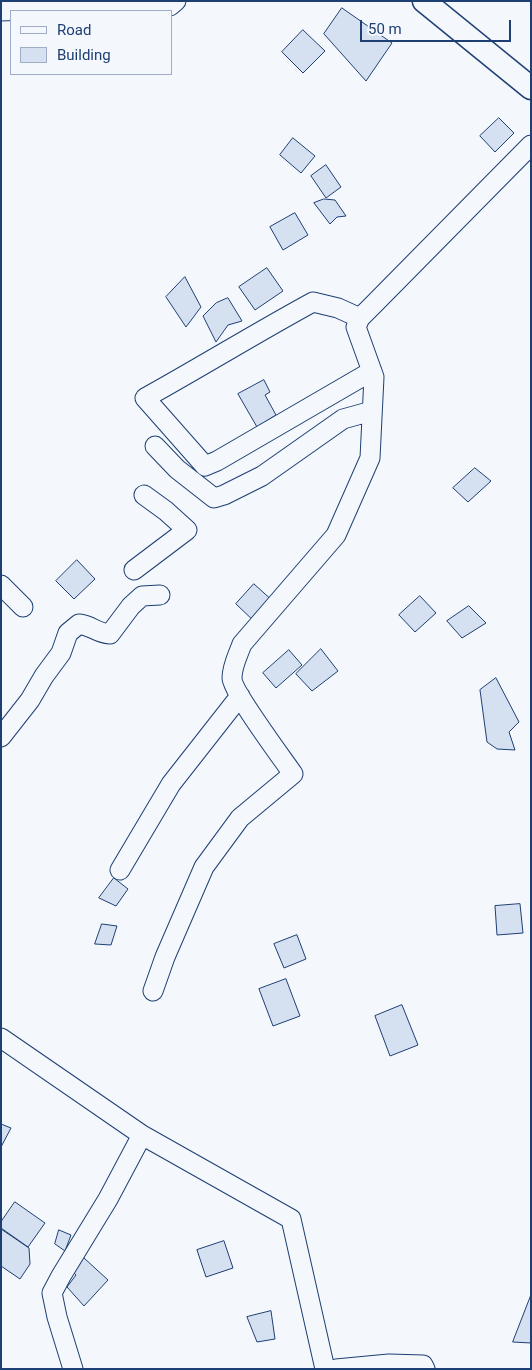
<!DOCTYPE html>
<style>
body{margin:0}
#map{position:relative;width:532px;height:1370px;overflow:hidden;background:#f4f7fb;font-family:Roboto,sans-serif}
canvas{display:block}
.frame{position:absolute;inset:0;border:2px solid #1d3f73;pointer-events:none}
.legend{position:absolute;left:10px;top:10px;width:162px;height:65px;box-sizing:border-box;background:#f4f7fb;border:1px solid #9eadc5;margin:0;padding:6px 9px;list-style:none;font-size:15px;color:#1d3f73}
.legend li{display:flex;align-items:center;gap:10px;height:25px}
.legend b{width:25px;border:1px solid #9eadc5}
.scale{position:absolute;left:360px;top:20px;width:151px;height:22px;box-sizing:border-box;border:2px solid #1d3f73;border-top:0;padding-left:6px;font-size:15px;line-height:18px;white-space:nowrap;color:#1d3f73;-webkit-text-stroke:4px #f4f7fb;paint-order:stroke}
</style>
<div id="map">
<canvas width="532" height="1370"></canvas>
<div class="frame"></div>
<ul class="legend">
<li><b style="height:6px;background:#f4f7fb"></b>Road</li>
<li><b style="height:14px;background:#d5e0f0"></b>Building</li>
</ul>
<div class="scale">50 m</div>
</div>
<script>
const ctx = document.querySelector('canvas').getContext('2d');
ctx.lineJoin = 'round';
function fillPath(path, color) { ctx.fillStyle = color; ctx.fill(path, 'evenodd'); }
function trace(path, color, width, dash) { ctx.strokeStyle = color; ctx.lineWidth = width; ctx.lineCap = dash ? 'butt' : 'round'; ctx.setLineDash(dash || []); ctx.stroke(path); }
const building = new Path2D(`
 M342,8L392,43L366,81L324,34Z
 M303,30L325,51L303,73L282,52Z
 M499,118L514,133L495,152L480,136Z
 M293,138L315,156L301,173L280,155Z
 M326,165L341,187L326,198L311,176Z
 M324,199L335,200L346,216L337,217L330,224L314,203Z
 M295,213L308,235L283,250L270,227Z
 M267,268L283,291L255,310L239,287Z
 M185,277L201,307L186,327L166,297Z
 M228,298L242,321L228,325L216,342L203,316L216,303Z
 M264,380L270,392L265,395L276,415L257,427L238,394Z
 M475,468L491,481L468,502L453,488Z
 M77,560L95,579L74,599L56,581Z
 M254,584L274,602L256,623L236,604Z
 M420,596L436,613L415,632L399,615Z
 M469,606L486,623L462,638L447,621Z
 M321,649L338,671L312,691L296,674Z
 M289,650L302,665L276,688L263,673Z
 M496,678L519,722L509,732L515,750L497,749L487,742L480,690Z
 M114,878L128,889L116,906L99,898Z
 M520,904L523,933L497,935L495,906Z
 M102,924L117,926L111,945L95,944Z
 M297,935L306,959L284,968L274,944Z
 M286,979L300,1016L273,1026L259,989Z
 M402,1005L418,1045L390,1056L375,1016Z
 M1,1124L11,1128L1,1147Z
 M15,1202L45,1223L28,1247L1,1228V1222Z
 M1,1229L29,1248L30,1264L20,1279L1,1266Z
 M59,1230L71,1235L65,1251L55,1244Z
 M224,1241L233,1268L206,1277L197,1250Z
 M84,1258L108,1280L84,1306L67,1287L76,1275L70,1269Z
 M531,1295V1343L513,1342Z
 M271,1311L275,1339L257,1342L247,1317Z`);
fillPath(building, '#d5e0f0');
trace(building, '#1d3f73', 1);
const minor = new Path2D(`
 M1,11L143,5L170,6L176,1
 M360,318L338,308L313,302C256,333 201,367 145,398L205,466L217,461L372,371
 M155,446L177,469L214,498L224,495L262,476L343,419L372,411
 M134,570L187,530L166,511L144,495
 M1,585L23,607
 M1,737L30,700L44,676L61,653L68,633L79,624C93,626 96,633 110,634L131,606L142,596L160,595
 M120,870L171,784L240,696
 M153,991L165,957L204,867L240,818L293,774C282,758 232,691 232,678C232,666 238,655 242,644L336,535L370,458L374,377L356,327L360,318L374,304L531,145
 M1,1038L142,1135L291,1219L325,1369
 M73,1369L57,1317L52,1293L61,1276L108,1199L142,1135
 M336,1369L389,1364L423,1365L425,1369`);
const tertiary = new Path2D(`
 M424,1L531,88`);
trace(minor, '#1d3f73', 21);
trace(tertiary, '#1d3f73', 25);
trace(minor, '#f4f7fb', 19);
trace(tertiary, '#f4f7fb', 22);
</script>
